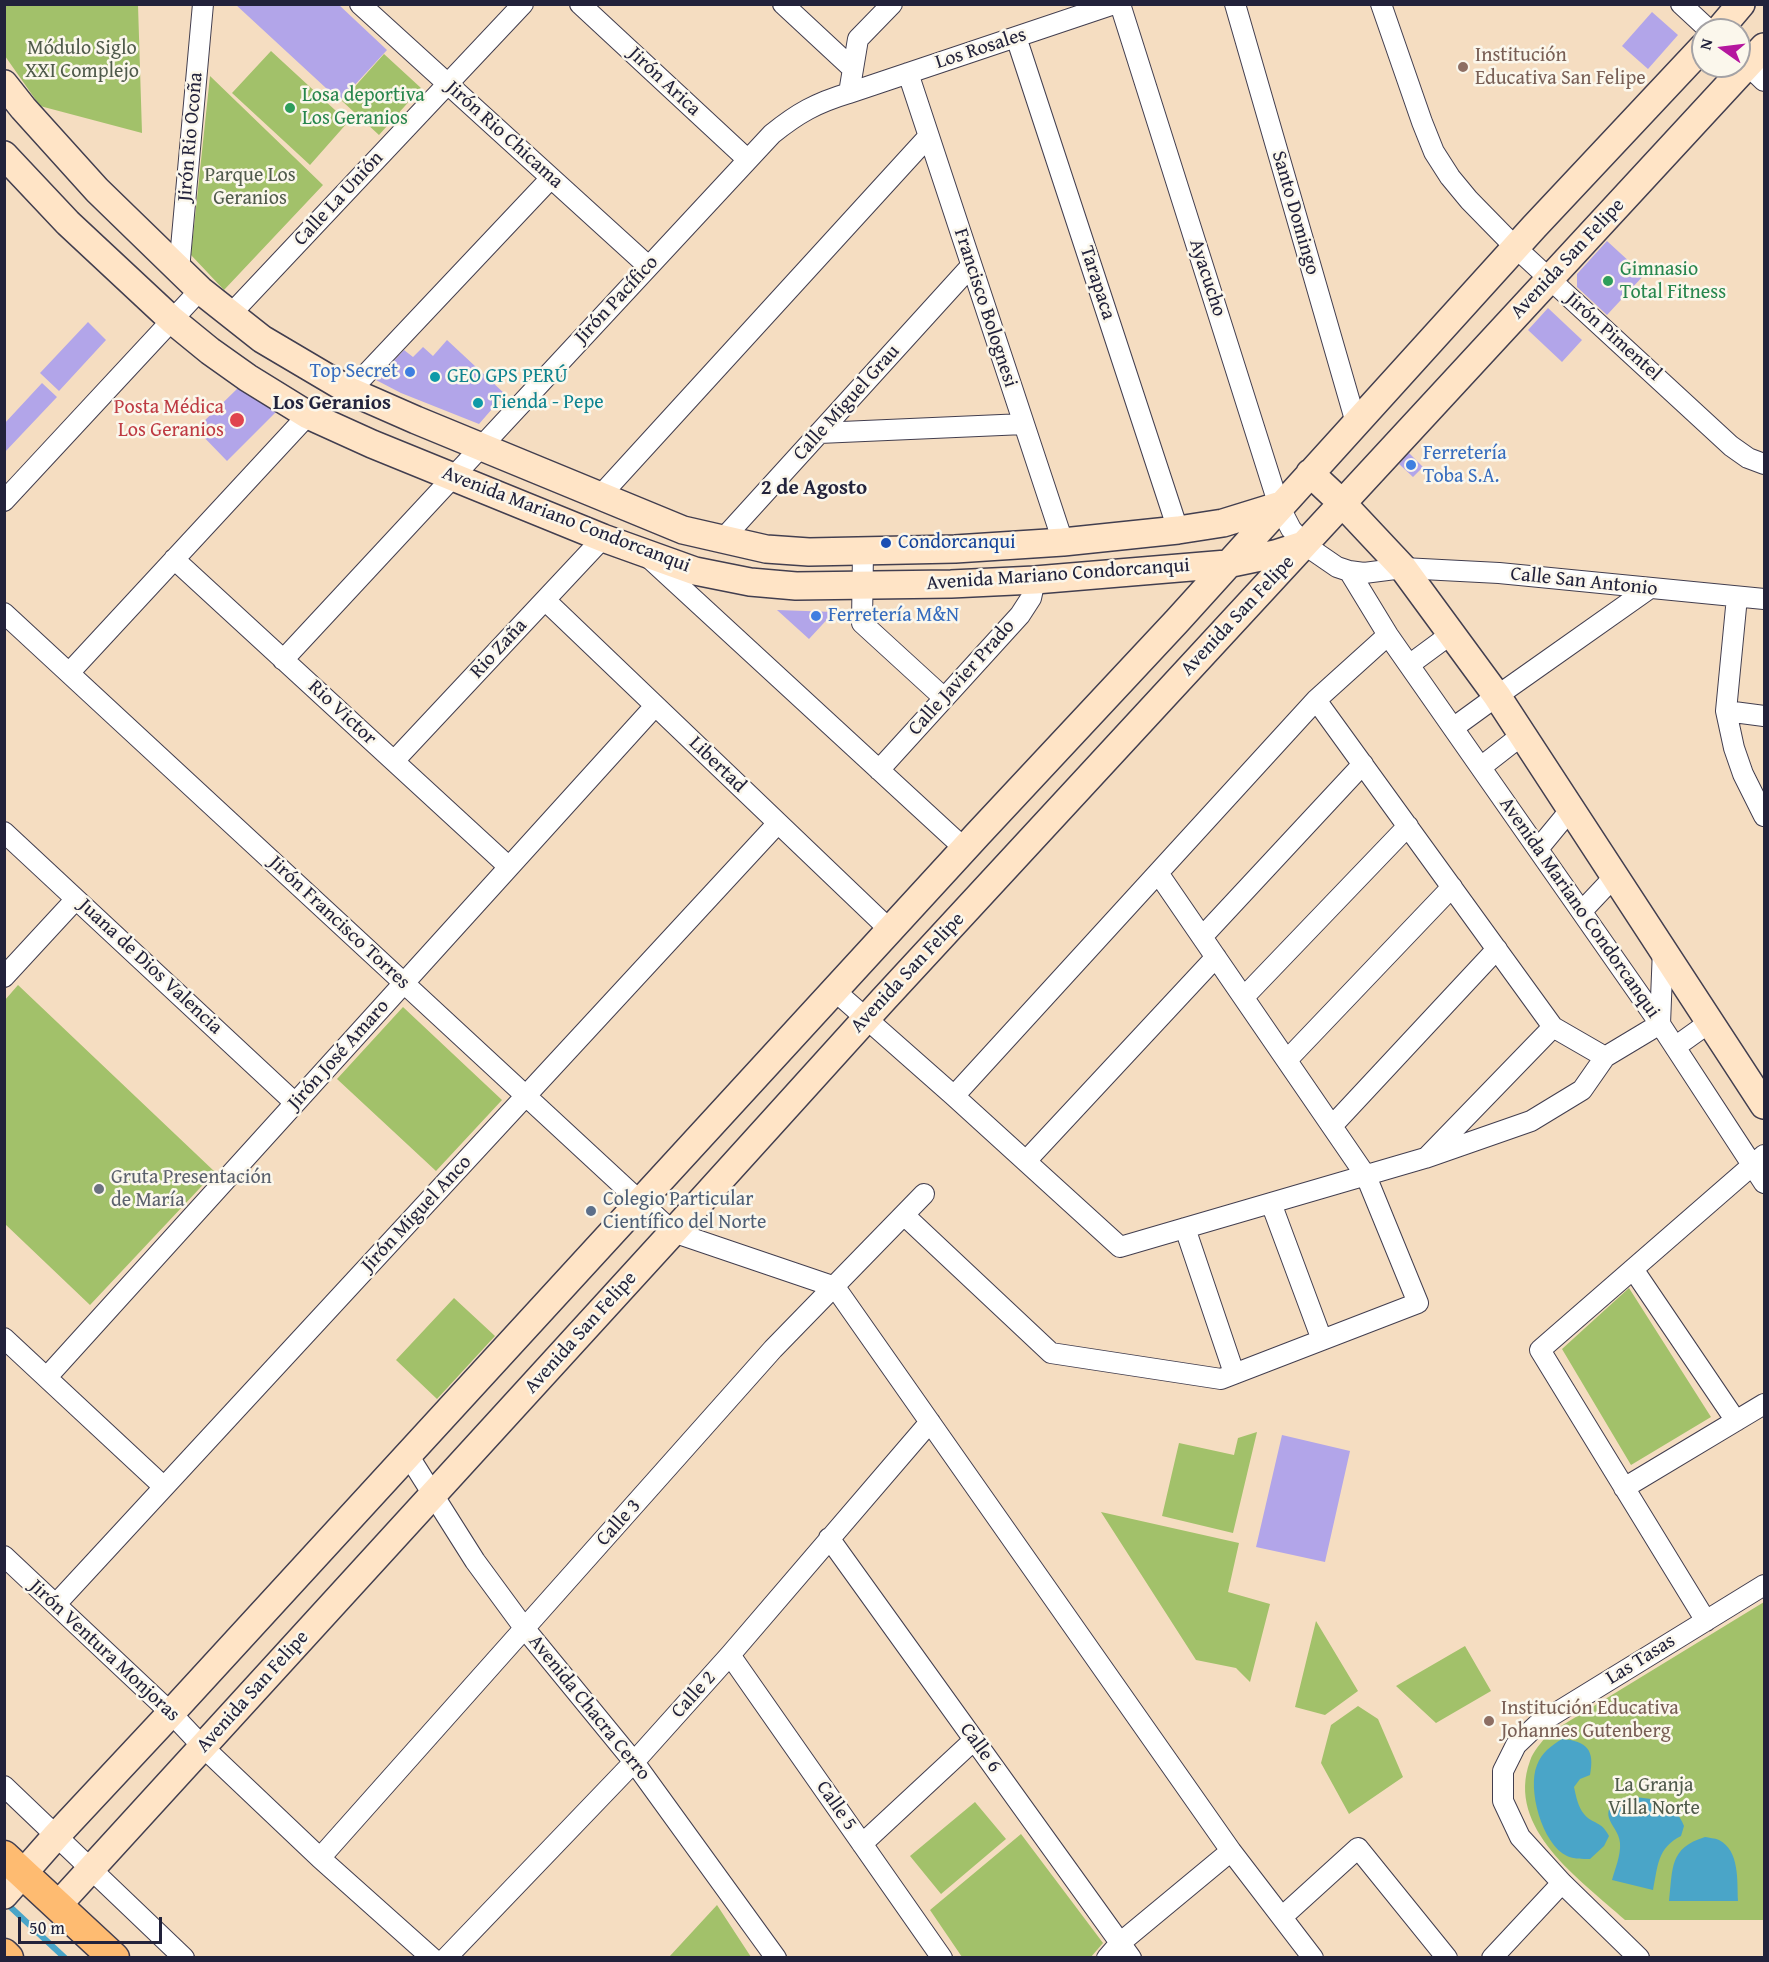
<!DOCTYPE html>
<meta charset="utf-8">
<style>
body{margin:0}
#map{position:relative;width:1769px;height:1962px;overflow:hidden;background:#f5ddc1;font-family:"Gentium Book Plus",serif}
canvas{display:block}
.frame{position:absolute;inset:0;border:6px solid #22223b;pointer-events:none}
.north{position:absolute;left:1691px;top:18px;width:60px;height:60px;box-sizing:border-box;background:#fbf7ec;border:2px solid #a4a2a5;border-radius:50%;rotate:284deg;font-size:16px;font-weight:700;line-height:24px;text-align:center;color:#22223b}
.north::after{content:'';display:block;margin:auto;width:21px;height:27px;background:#b5179e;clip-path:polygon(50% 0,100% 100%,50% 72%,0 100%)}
.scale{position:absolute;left:18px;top:1917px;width:144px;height:27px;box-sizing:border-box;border:3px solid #22223b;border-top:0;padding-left:8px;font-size:18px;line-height:21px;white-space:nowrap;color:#22223b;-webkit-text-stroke:4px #fbf7ec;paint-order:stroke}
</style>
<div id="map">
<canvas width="1769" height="1962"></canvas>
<div class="frame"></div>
<div class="north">N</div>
<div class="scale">50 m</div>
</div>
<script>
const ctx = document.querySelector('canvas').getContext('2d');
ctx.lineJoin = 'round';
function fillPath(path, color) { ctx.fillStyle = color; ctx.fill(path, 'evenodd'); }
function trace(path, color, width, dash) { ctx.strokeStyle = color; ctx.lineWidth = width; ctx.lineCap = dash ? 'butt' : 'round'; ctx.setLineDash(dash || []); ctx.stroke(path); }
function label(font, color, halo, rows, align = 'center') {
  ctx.font = font + ' "Gentium Book Plus",serif'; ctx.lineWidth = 5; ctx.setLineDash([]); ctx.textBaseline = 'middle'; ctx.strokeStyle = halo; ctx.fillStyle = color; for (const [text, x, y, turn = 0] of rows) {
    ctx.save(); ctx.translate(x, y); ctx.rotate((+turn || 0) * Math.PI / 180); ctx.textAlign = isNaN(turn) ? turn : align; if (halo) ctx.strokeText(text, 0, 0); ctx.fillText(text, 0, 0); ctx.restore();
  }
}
fillPath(new Path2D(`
 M4,5H138L142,133L40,106L5,56Z
 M271,51L348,122L310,165L232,93Z
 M384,54L421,88L379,135L342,101Z
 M210,76L323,185L224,290L191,255Z
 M18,985L215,1172L90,1305L5,1224V1000Z
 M403,1007L502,1100L436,1171L337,1079Z
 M1629,1288L1711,1417L1631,1465L1562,1349Z
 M454,1298L495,1336L437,1399L396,1360Z
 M1257,1432L1233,1533L1162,1516L1179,1443L1234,1455L1238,1438Z
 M1101,1512L1239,1543L1228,1592L1270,1604L1250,1682L1236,1668L1196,1660Z
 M1764,1602V1920H1625C1581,1880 1505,1829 1530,1761C1533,1751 1542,1742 1548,1734Z
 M1316,1621L1358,1691L1325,1715L1295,1707Z
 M1465,1646L1491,1691L1436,1723L1396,1686Z
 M1358,1706L1378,1719L1403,1777L1349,1814L1321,1763L1331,1725Z
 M975,1802L1006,1839L941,1894L910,1856Z
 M1021,1834L1103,1943L1091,1957H962L930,1910Z
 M717,1905L751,1957H669Z`), '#a2c16a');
fillPath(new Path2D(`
 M1562,1739C1587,1741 1595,1750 1590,1775L1580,1779L1574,1787C1576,1796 1578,1807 1584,1814C1593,1825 1601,1820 1609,1836L1604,1846L1590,1859C1583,1859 1573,1859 1567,1856C1542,1844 1527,1789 1537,1765C1542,1752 1551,1746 1562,1739Z
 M1633,1797C1655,1798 1676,1804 1684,1826L1681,1836C1657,1848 1658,1866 1653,1890L1612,1880C1615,1869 1621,1855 1620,1843C1619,1832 1612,1827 1609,1818C1605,1803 1622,1798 1633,1797Z
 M1705,1837C1709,1838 1715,1838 1719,1840C1740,1851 1737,1881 1738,1901H1669C1673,1868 1669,1848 1705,1837Z`), '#4aa5c8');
trace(new Path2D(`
 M5,1902L65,1958`), '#4aa5c8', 6);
fillPath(new Path2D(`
 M235,4H338L387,50L340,101Z
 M1652,12L1678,35L1648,69L1622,46Z
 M1607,241L1644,275L1607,315L1577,287V274Z
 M1548,308L1582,340L1562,362L1528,330Z
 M88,322L106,340L59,391L40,373Z
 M447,340L505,394L479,424L401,393L376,380L404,350L413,357L423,347L433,356Z
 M42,383L57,397L4,453V424Z
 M238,388L278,410L227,461L196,429Z
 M1409,453L1423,467L1413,477L1399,464Z
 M777,610L834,612L809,639Z
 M1282,1435L1350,1451L1325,1562L1256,1547Z`), '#b2a5e9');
const street = new Path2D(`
 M360,4L648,266
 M580,4L747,159
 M783,4L853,69
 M1120,4L1279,506L1291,529L1305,545L1337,567L1349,571L1364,573L1403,568L1499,573L1764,599
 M1235,4L1356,423
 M1381,4L1422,122L1434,152L1450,177L1469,200L1515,247L1731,446L1748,458L1764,464
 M1681,4L1709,30
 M1016,37L1178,530
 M1739,57L1764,81
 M908,73L1063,542
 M849,93L1114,4
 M179,270L203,4
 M230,315L523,4
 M350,391L551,178
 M819,433L1024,424
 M600,496L928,137
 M4,501L200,290
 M722,540L971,266
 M863,551L862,623L944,698
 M649,558L965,849
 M174,559L509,867
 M1349,571L1388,635L1660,1024L1764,1183
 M1737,597L1726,711L1734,748L1743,774L1764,816
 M545,600L890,930
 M4,613L673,1232L835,1287L1231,1851L1313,1958
 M283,660L772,134C798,113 816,103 849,93L858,39L892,4
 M1409,665L1451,634
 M69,673L308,415
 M1316,700L1553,1027L1605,1057L1660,1024L1663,949
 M1726,711L1764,716
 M1453,728L1497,696L1650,588
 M394,761L603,538
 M1481,767L1522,735
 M879,770L1020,615L1031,598L1035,580
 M4,832L295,1103
 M1538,849L1571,809
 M1582,911L1615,876
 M1202,937L1363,764
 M4,977L76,899
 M835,991L954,1096L1120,1247L1425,1158L1531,1121L1582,1090L1605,1057
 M1244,997L1408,826
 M1675,1047L1710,1022
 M1287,1060L1452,887
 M954,1096L1316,700L1388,635
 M1332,1126L1497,949
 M1428,1156L1553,1027
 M1026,1161L1216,957
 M1271,1203L1322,1340
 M904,1215L1051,1353L1221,1379L1418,1303L1366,1176L1158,873
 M1185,1228L1234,1373
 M1633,1269L1736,1421
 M4,1338L164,1487
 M47,1377L655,706
 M408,1455L475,1561L525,1629L634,1762L776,1958
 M1624,1488L1764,1404
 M829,1538L1131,1958
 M4,1556L171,1713L203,1747L320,1858L432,1958
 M56,1604L778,823
 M1706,1621L1540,1350L1764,1155
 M730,1655L942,1958
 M4,1786L184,1958
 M862,1844L974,1740
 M320,1858L773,1349L924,1194
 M1282,1917L1358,1848L1447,1958
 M446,1958L634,1762L730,1655L930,1422
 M1107,1958L1120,1943L1231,1851
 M1492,1958L1562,1883
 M1639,1958L1562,1883L1520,1837L1503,1801V1771L1516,1745L1538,1724L1764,1585`);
const secondary = new Path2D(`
 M1719,30L1741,4
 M4,84L23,108L97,190L200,290L262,339L350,391L416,420L683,530L766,549L809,552L955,549L1063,542L1178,530L1223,523L1278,506
 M4,155L68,223L172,320L210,351L248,378L308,415L372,444L603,538L695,571L750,582L796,586L951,584L1035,580L1227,564L1275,554L1303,545
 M1310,473L1342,503L1403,568L1497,696L1764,1105
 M4,1895L56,1836L171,1713L978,834L1177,621L1534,227L1703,47
 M58,1905L673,1232L883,1000L1764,47`);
const primary = new Path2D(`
 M4,1856L114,1958
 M4,1954L8,1958`);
trace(street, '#423e4f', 22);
trace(secondary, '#423e4f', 30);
trace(primary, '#423e4f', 33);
trace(street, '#fff', 20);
trace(secondary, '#ffe4c6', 27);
trace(primary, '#febb71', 30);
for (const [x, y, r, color] of [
 [1463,67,6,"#8d6e63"],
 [290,108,6,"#2e9e5b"],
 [1608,281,6,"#2e9e5b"],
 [410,372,6,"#3f7fe0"],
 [435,377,6,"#0f9aa8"],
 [478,403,6,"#0f9aa8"],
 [237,420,8,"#e0444e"],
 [1411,465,6,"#3f7fe0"],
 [886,543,6,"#1a4fb4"],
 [816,616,6,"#3f7fe0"],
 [99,1189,6,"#6b7280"],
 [591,1211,6,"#5c6f8a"],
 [1489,1721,6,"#8d6e63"]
]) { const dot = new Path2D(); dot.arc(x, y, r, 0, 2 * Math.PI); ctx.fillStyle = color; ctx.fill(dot); trace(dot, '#fbf7ec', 2); }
label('20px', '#4f5a4b', '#fbf7ec', [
 ["Módulo Siglo",82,49],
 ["XXI Complejo",82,72],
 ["Parque Los",250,176],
 ["Geranios",250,199],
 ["La Granja",1654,1786],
 ["Villa Norte",1654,1809]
]);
label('20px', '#22223b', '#fbf7ec', [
 ["Los Rosales",981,49,-18],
 ["Jirón Arica",664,82,43],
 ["Jirón Rio Chicama",504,135,42],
 ["Jirón Rio Ocoña",191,137,-85],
 ["Calle La Unión",339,199,-47],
 ["Santo Domingo",1295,213,74],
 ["Avenida San Felipe",1568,259,-47],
 ["Ayacucho",1207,278,72],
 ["Tarapaca",1097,283,72],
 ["Jirón Pacífico",617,300,-47],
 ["Francisco Bolognesi",985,308,72],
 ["Jirón Pimentel",1613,337,42],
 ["Calle Miguel Grau",847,403,-48],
 ["Avenida Mariano Condorcanqui",566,520,21],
 ["Avenida Mariano Condorcanqui",1058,575,-4],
 ["Calle San Antonio",1584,582,6],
 ["Avenida San Felipe",1238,616,-47],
 ["Rio Zaña",499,649,-47],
 ["Calle Javier Prado",962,678,-48],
 ["Rio Victor",342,713,43],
 ["Libertad",717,765,44],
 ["Avenida Mariano Condorcanqui",1579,908,55],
 ["Jirón Francisco Torres",339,923,43],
 ["Juana de Dios Valencia",150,967,43],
 ["Avenida San Felipe",908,973,-47],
 ["Jirón José Amaro",339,1055,-48],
 ["Jirón Miguel Anco",417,1214,-47],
 ["Avenida San Felipe",581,1333,-48],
 ["Calle 3",619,1523,-48],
 ["Jirón Ventura Monjoras",104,1651,43],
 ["Las Tasas",1641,1660,-32],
 ["Avenida San Felipe",253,1692,-48],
 ["Calle 2",694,1695,-48],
 ["Avenida Chacra Cerro",589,1708,51],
 ["Calle 6",980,1748,54],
 ["Calle 5",836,1806,55]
]);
label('20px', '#785e54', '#fbf7ec', [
 ["Institución",1475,56],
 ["Educativa San Felipe",1475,79],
 ["Institución Educativa",1501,1709],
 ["Johannes Gutenberg",1501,1732]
], 'left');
label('20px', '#27864d', '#fbf7ec', [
 ["Losa deportiva",302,96],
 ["Los Geranios",302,119],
 ["Gimnasio",1620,270],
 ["Total Fitness",1620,293]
], 'left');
label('20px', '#366cbe', '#fbf7ec', [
 ["Top Secret",398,372,"right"],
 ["Ferretería",1423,454],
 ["Toba S.A.",1423,477],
 ["Ferretería M&N",828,616]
], 'left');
label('20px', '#0d838f', '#fbf7ec', [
 ["GEO GPS PERÚ",447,377],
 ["Tienda - Pepe",490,403]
], 'left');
label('20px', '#be3a42', '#fbf7ec', [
 ["Posta Médica",224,408],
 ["Los Geranios",224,431]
], 'right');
label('20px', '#164399', '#fbf7ec', [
 ["Condorcanqui",898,543]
], 'left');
label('20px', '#5b616d', '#fbf7ec', [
 ["Gruta Presentación",111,1178],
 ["de María",111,1201]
], 'left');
label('20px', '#4e5e75', '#fbf7ec', [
 ["Colegio Particular",603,1200],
 ["Científico del Norte",603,1223]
], 'left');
label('bold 21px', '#22223b', '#fbf7ec', [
 ["Los Geranios",332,404],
 ["2 de Agosto",814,489]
]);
</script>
